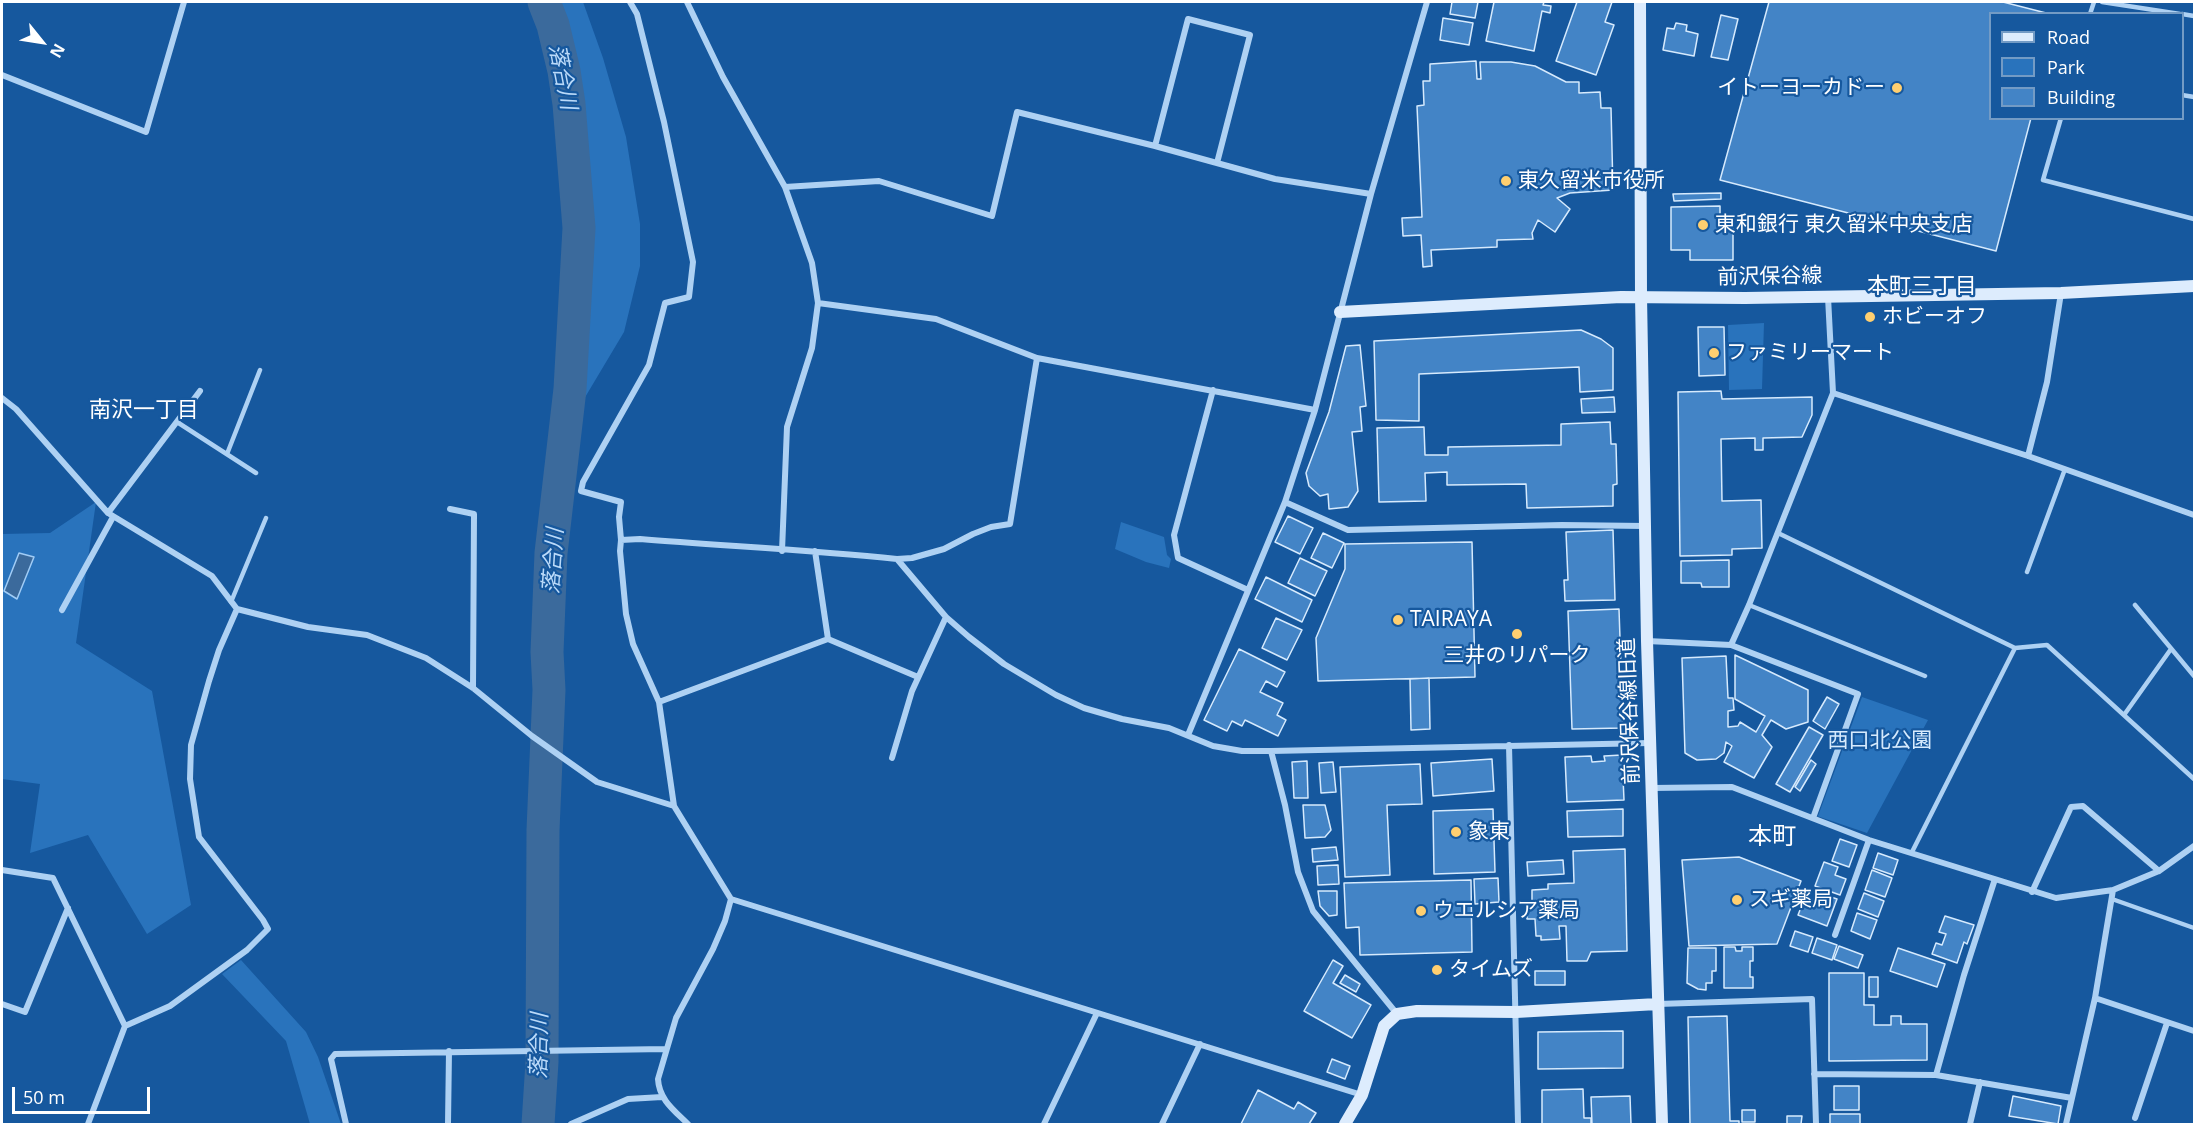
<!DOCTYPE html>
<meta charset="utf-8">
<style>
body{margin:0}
#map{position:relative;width:2196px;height:1126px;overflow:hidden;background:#16589e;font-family:"Open Sans",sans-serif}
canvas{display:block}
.frame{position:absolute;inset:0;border:3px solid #fff;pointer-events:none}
.legend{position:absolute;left:1989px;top:12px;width:195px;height:108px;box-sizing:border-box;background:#16589e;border:2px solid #739bc5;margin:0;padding:8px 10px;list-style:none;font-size:18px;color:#fff}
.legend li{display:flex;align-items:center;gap:12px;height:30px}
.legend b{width:30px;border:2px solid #739bc5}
.north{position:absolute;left:12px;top:12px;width:60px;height:60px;-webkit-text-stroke:4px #16589e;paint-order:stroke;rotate:120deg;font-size:16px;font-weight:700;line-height:24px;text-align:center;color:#fff}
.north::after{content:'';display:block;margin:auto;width:21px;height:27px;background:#fff;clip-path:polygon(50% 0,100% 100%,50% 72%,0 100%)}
.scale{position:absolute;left:12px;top:1087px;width:138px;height:27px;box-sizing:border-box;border:3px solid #fff;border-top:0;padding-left:8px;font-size:18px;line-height:21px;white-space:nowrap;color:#fff;-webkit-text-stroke:4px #16589e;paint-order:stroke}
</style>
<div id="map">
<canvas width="2196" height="1126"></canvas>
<div class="frame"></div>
<ul class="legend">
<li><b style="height:8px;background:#ddecfd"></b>Road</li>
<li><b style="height:16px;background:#2973bc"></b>Park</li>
<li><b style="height:16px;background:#4384c6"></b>Building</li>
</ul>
<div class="north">N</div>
<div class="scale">50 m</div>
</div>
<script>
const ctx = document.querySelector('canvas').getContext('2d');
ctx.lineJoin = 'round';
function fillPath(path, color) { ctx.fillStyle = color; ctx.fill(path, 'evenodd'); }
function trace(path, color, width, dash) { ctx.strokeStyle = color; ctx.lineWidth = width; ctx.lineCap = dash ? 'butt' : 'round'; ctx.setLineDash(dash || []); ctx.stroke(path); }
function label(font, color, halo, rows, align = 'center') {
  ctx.font = font + ' "Open Sans","Noto Sans JP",sans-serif'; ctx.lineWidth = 4.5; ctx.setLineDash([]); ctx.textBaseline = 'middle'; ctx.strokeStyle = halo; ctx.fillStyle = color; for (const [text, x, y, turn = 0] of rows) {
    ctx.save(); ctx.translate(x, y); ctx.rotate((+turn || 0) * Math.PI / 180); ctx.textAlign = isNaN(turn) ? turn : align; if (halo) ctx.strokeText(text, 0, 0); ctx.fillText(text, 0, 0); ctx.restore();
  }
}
fillPath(new Path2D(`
 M544,2H583L603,58L626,137L640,224V266L624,332L584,399L569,398L579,228L569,104L553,25Z
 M1764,323L1762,389L1729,390L1728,325Z
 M96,502L76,643L152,691L191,905L147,934L88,835L30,853L40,784L2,779V534L50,533Z
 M1121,522L1164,537L1167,555L1171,559L1169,568L1146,562L1115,549Z
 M1862,697L1928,720L1867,833L1814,815L1818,816Z
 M241,960L306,1032L318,1057L341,1124H310L286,1041L222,974Z`), '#2973bc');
const water = new Path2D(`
 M19,553L34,557L17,599L4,591Z`);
fillPath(water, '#3b6a9c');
trace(water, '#a0ccf6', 1.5);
trace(new Path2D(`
 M538,1124L542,1062L543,830L549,690L547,652L551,553L570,389L579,228L569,104L564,71L553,25L544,2`), '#3b6a9c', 33);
const building = new Path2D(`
 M1452,2H1478L1475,18L1450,14Z
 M1494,2H1544L1543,5L1551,6L1550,13L1542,11L1534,51L1486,41Z
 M1577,2H1612L1605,22L1614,25L1596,75L1556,61Z
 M1769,2H2003L2050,14H1990V118H2031L1996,251L1720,180Z
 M1721,15L1738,19L1728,60L1711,57Z
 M1443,18L1473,23L1469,45L1440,40Z
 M1676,23L1687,25L1686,31L1698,34L1694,56L1663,50L1667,28L1674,29Z
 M1476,61L1477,79H1481L1480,62H1511L1535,66L1566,82H1579V93L1600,92L1601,108H1611L1613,190L1570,193L1557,198L1570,209L1555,232L1538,220L1532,233L1533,239L1497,240V247L1431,250L1432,266L1423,267L1421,235L1403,236L1402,218L1422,217L1417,106L1424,105L1423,81H1430V64Z
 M1721,193V199L1674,201L1673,194Z
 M1720,206V217H1733V260H1690V250H1671V207Z
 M1698,327H1724L1725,375L1699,376Z
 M1581,330L1601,339L1613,348V390L1580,392L1579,367L1419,374V421L1376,420L1374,341Z
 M1360,345L1366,406L1360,407L1362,431L1352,432L1358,491L1348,507L1329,509L1328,494L1320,496L1309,486L1306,473L1329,412L1346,346Z
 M1721,391L1722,399L1812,397V415L1802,437L1763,438V450H1755V438L1721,439L1722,501L1761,500L1762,548L1732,549V555L1680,556L1678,392Z
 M1614,397L1615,412L1582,413L1581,399Z
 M1610,422L1611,444H1616L1617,484L1613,485V506L1527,508L1526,484L1447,485V472L1425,473L1426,501L1379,502L1377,428L1424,427L1425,455H1448V447L1561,445V424Z
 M1288,516L1313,528L1300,554L1275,542Z
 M1613,530L1615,600L1565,601L1564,580H1568L1566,532Z
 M1323,533L1344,543L1332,568L1311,558Z
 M1472,542L1475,677L1318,681L1316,638L1345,569V544Z
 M1300,558L1327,571L1315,596L1288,583Z
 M1729,560V587H1702L1701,583H1681V561Z
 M1266,577L1312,600L1302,622L1255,599Z
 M1619,609L1623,728L1572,729L1568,611Z
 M1276,618L1302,630L1287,660L1262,648Z
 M1239,649L1285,672L1277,687L1266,681L1260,692L1283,703L1277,715L1286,720L1278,736L1245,720L1242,726L1232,721L1227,731L1204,720Z
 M1735,655L1808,690V722L1786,729L1771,720L1762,735L1772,747L1754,778L1724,762L1732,746L1726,742L1724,753L1716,759L1697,760L1685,753L1682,658L1726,656L1728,698H1733L1734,710L1728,711V727L1738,726L1740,722L1756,732L1765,716L1735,699Z
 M1429,678L1430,729L1411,730L1410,679Z
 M1827,697L1839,704L1825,729L1813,721Z
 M1809,727L1823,735L1790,792L1776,784Z
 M1622,755L1624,800L1567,802L1565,757L1591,756L1592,762L1605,761L1604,756Z
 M1492,759L1494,791L1433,796L1431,763Z
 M1811,760L1816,764L1800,791L1795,787Z
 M1307,761L1308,798H1294L1292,762Z
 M1333,762L1336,792L1321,793L1319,763Z
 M1420,764L1422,804L1387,805L1390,875L1345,877L1340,767Z
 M1303,805H1325L1331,830L1325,837L1305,838Z
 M1493,809L1495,872L1434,874L1433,811Z
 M1623,809V836L1568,837L1567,811Z
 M1840,839L1857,845L1849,867L1832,861Z
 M1336,847L1338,860L1313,862L1312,849Z
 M1625,849L1627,951L1591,952L1587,961H1567L1566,926H1559L1560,939L1541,940V936H1536L1535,919H1527V901H1532V890L1548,889V884L1574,883L1573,851Z
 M1878,853L1898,860L1893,875L1873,868Z
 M1739,857L1801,881L1777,944L1689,946L1682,860Z
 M1563,860L1564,874L1528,876L1527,862Z
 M1824,862L1838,867L1835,875L1846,879L1840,895L1815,886Z
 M1338,865L1339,884L1318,885L1317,866Z
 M1872,870L1892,878L1885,897L1865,890Z
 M1498,878L1499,902L1475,904L1474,879Z
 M1471,880L1472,952L1360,955L1359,927L1346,928L1344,883Z
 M1318,891H1337V915L1329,916L1320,906Z
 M1816,892L1837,899L1827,926L1798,915L1802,905L1810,908Z
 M1864,893L1884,901L1878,917L1858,909Z
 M1857,913L1877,920L1870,939L1851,931Z
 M1945,916L1974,925L1967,944L1964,942L1957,963L1932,954L1936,943L1942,945L1946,934L1939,932Z
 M1795,931L1813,937L1808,952L1790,946Z
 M1817,938L1837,945L1832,960L1812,953Z
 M1839,946L1863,955L1858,968L1834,959Z
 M1724,947H1735L1736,951H1742V947H1753V961H1750V977H1753V988H1724Z
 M1688,948H1716V971H1712V983H1706V990L1698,989L1687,983Z
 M1898,948L1945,964L1937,987L1890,971Z
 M1333,960L1343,966L1333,983L1371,1005L1352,1038L1304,1011Z
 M1535,971H1565V985H1535Z
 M1829,973H1864V1005H1874V1025H1891V1016H1901V1024H1927V1060L1829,1061Z
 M1345,975L1360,984L1356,992L1340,983Z
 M1869,977H1878V997H1869Z
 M1727,1016L1730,1121H1739V1124H1690L1688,1017Z
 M1623,1031V1068L1538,1069V1032Z
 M1332,1059L1350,1066L1345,1079L1327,1072Z
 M1834,1086H1859V1110H1834Z
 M1583,1089L1584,1118H1591V1124H1542V1090Z
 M1258,1090L1294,1109L1298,1102L1316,1113L1309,1124H1241Z
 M1630,1096L1631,1124H1592L1591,1097Z
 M2013,1096L2061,1106L2058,1124L2009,1116Z
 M1742,1110H1755V1122H1742Z
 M1830,1114H1860V1124H1830Z
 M1787,1116H1802L1801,1124H1787Z`);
fillPath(building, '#4384c6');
trace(building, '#d6eafd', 1.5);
trace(new Path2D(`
 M2102,2L2180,14
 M2090,14L2094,2
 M2182,14L2194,16
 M2182,95L2194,97
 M2061,118L2043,180L2194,219
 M177,422L256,473
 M227,454L260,370
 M1778,533L2015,648L2047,645L2194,779
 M2027,572L2065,469
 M231,602L266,518
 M1749,605L1925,676
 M2135,605L2194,676
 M2124,715L2171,649
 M1912,852L2015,648
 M2112,899L2194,928`), '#aed1f3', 4.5);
trace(new Path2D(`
 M687,2L723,77L785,187L812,263L818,303L812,348L787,427L782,551
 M2,75L146,132L184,2
 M1155,146L1188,19L1250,35L1217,163
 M785,187L879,181L992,216L1017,112L1155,146L1275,179L1371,194
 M818,303L936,319L1037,358L1315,410
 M1213,390L1174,535L1178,558L1248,590
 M1833,393L2028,456L2194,515
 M2,398L16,409L108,513L212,576L237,609L308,627L367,635L426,658L473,688L532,736L597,782L674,806
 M2028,456L2047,382L2061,293
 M1285,502L1348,530L1562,525L1645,526
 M450,509L474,514L473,688
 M108,513L200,391
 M621,540L619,517L621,502L581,491L583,482L649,365L665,303L689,297L693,262L664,122L637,14L630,2
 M815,551L828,639
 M897,559L912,558L944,549L973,534L991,527L1010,524L1037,358
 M62,610L113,517
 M1647,641L1731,645L1858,694L1813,818
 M1731,645L1749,605L1833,393L1828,297
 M659,702L828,639L918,677
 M1188,735L1285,502L1315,410L1371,194L1427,2
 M1509,745L1518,1124
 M1271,751L1285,805L1298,872L1313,911L1397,1014
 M892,758L912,691L946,617
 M1652,788L1732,787L1869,840L2056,898L2113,890L2159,871L2194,846
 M2,870L53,878L125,1026L88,1124
 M2032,892L2071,807L2083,806L2159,871
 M1835,935L1869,840
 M2095,998L2194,1031
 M2,1004L25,1012L68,908
 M1658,1004L1812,999L1816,1124
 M125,1026L170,1006L247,950L268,929L263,920L199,837L190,779L191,745L209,681L219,650L237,609
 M1814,1074L1936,1075L2072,1098
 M1936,1075L1964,975L1995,879
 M1362,1095L731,899L674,806L659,702L633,644L626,614L620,551L621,540L640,539C726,546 812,550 897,559L946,617L969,637L1004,664L1056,695L1084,708L1122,719L1169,728L1213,746L1242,751H1271L1650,743
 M2135,1118L2167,1023
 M346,1124L331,1059L335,1054L666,1049
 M448,1124L449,1051
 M571,1124L628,1099L662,1097
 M688,1124C675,1111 659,1100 658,1079L676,1018L713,949L725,921L731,899
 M1044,1124L1097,1013
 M1162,1124L1200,1044
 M1970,1124L1980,1082
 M2066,1124L2095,998L2113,890`), '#aed1f3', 6);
trace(new Path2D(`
 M1640,2L1641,296L1647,641L1662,1124
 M1340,312L1621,297L1745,298L2061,293L2194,286
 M1345,1124L1362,1095L1384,1026L1397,1014L1417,1011L1516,1012L1657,1004`), '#ddecfd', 12);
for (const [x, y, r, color] of [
 [1897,88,6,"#ffcf70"],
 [1506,181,6,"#ffcf70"],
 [1703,225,6,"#ffcf70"],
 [1870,317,6,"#ffcf70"],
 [1714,353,6,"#ffcf70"],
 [1398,620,6,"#ffcf70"],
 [1517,634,6,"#ffcf70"],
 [1456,832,6,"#ffcf70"],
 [1737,900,6,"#ffcf70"],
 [1421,911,6,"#ffcf70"],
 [1437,970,6,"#ffcf70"]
]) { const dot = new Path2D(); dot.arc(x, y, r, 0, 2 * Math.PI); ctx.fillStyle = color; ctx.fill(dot); trace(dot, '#16589e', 2); }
label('21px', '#fff', '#16589e', [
 ["イトーヨーカドー",1885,88,"right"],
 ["東久留米市役所",1518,181],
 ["東和銀行 東久留米中央支店",1715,225],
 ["ホビーオフ",1882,317],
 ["ファミリーマート",1726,353],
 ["TAIRAYA",1410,620],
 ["三井のリパーク",1517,656,"center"],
 ["象東",1468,832],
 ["スギ薬局",1749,900],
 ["ウエルシア薬局",1433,911],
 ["タイムズ",1449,970]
], 'left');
label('21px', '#fff', '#16589e', [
 ["前沢保谷線",1770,277,-1],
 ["前沢保谷線旧道",1630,711,-92]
]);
label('21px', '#d6eafd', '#16589e', [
 ["西口北公園",1880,741]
]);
label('italic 22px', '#bbdaf9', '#16589e', [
 ["落合川",562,77,79],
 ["落合川",554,561,-86],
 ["落合川",540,1046,-89]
]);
label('22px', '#fff', '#16589e', [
 ["本町三丁目",1922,287],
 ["南沢一丁目",144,411]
]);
label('24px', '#fff', '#16589e', [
 ["本町",1772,837]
]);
</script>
